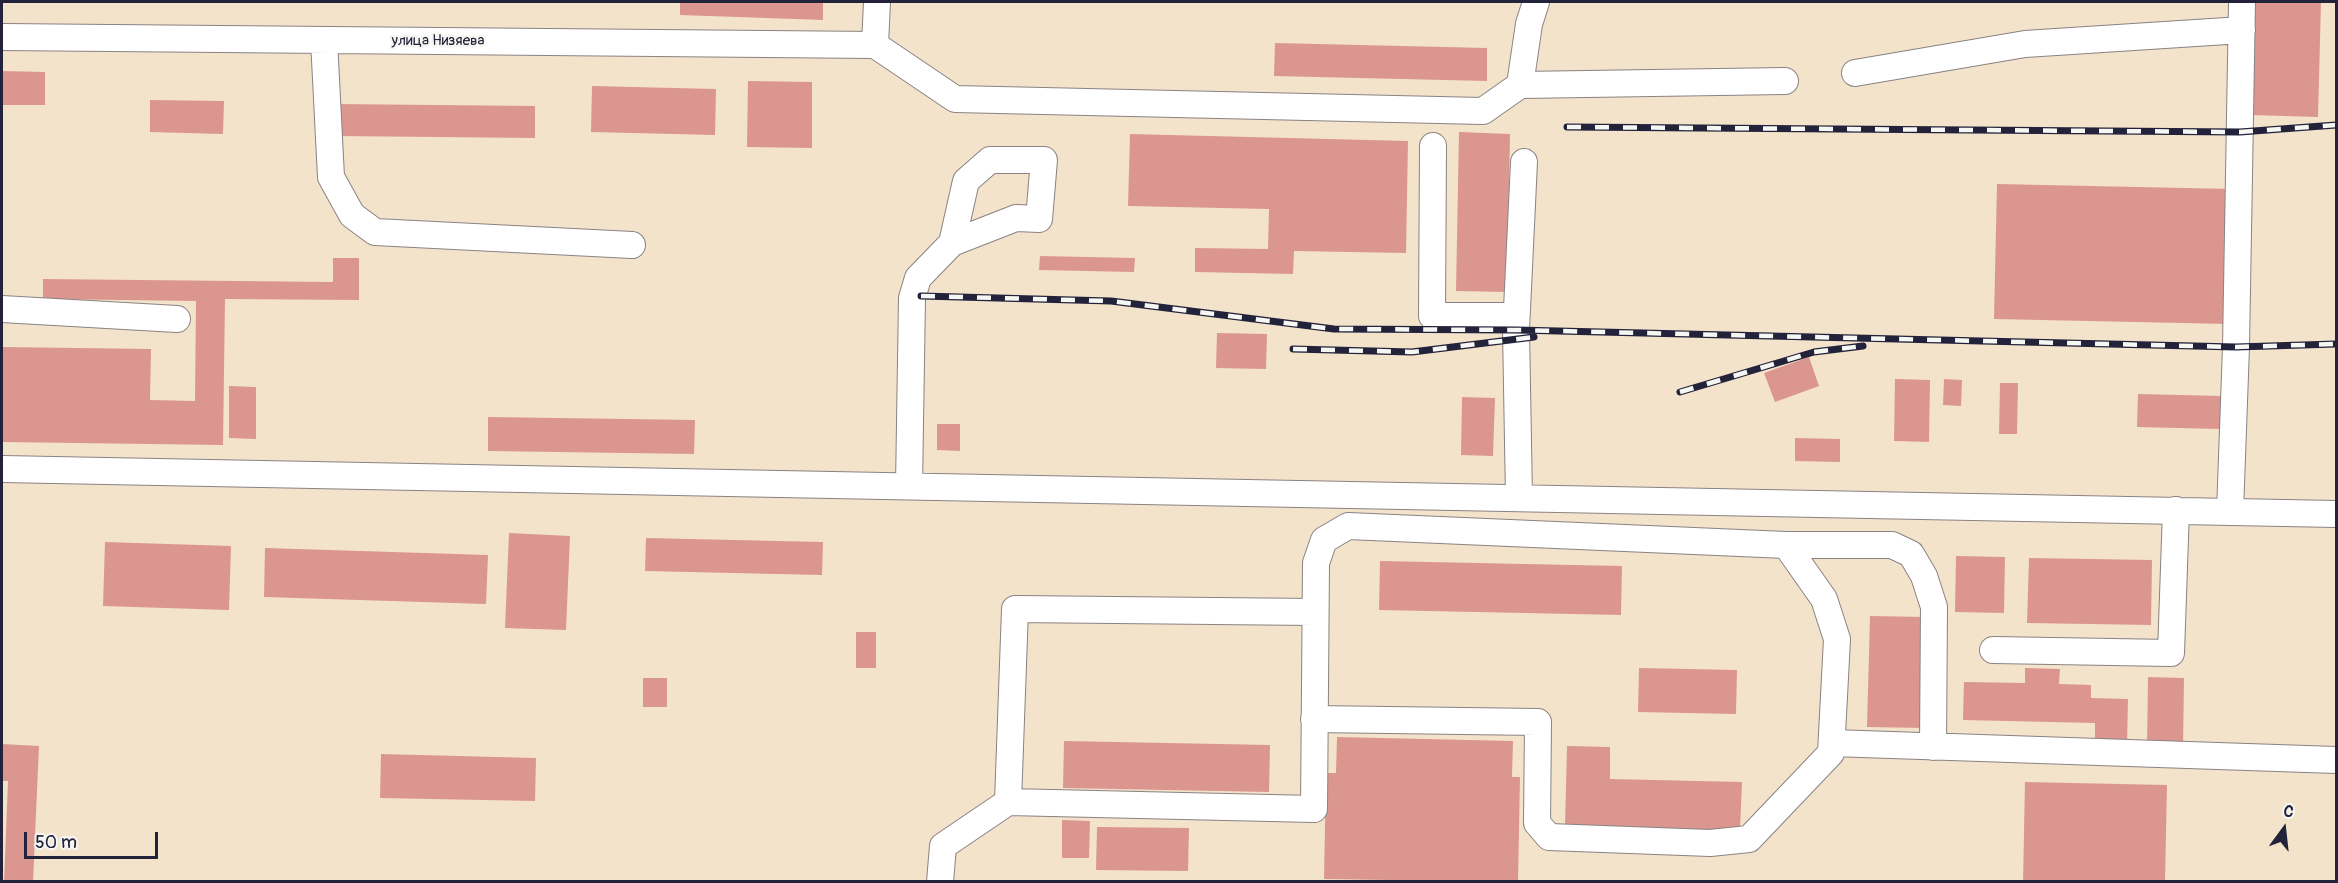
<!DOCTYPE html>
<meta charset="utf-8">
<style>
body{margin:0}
#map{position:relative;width:2338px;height:883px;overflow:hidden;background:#f3e3cb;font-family:Pangolin,sans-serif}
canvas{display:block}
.frame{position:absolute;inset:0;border:3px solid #22223b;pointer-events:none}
.north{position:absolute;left:2254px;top:799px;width:60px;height:60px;-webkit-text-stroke:4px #f6f6f2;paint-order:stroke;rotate:15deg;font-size:16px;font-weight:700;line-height:24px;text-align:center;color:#22223b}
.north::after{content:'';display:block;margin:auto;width:21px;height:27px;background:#22223b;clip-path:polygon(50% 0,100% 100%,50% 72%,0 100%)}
.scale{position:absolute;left:24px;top:832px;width:134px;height:27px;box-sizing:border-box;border:3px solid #22223b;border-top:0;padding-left:8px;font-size:18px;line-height:21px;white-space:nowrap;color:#22223b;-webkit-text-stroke:4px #f6f6f2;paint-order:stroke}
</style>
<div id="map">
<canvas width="2338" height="883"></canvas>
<div class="frame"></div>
<div class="north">С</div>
<div class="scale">50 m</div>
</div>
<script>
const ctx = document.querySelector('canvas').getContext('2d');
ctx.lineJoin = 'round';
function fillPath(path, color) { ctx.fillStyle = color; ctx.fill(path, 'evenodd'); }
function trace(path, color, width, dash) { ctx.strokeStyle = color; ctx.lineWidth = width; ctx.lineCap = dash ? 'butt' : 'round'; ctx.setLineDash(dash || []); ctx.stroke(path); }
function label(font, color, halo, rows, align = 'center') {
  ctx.font = font + ' Pangolin,sans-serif'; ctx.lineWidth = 5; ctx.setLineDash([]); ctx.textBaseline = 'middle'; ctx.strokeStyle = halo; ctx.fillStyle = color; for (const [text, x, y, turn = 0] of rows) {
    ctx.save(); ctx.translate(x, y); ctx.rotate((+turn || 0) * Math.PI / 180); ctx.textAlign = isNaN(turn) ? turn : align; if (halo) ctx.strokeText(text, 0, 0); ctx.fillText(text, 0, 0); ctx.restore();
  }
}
fillPath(new Path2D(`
 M680,2H823V20L680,15Z
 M2254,2H2321L2318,117L2251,115Z
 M1275,43L1487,48V81L1274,76Z
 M2,71L45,72V105H2Z
 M748,81L812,82V148L747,147Z
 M592,86L716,89L715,135L591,132Z
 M150,100L224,101L223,134L150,132Z
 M336,104L535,106V138L336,136Z
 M1459,132L1510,134L1507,292L1456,291Z
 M1130,134L1408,141L1406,253L1294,251L1293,274L1195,272V248L1268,249L1269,209L1128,206Z
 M1997,184L2232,189L2229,324L1994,319Z
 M1040,256L1135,258L1134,272L1039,270Z
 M333,258H359V300L225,299L223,445L2,442V347L151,349L150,400L195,401L196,301L43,299V279L333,282Z
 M1217,333L1267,334L1266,369L1216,368Z
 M1809,357L1819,386L1775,402L1764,373Z
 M1895,379L1930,380L1929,442L1894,441Z
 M1944,379L1962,380L1961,406L1943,405Z
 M2000,383H2018L2017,434H1999Z
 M229,386L256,387V439L229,438Z
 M2138,394L2221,396L2220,429L2137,427Z
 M1462,397L1495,398L1493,456L1461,455Z
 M488,417L695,420L694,454L488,451Z
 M937,424H960V451L937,450Z
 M1795,438L1840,439V462L1795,461Z
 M509,533L570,536L566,630L505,628Z
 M646,538L823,542L822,575L645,571Z
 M105,542L231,546L229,610L103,606Z
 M265,548L488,555L486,604L264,597Z
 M1956,556L2005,557L2004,613L1955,612Z
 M2029,558L2152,560L2151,625L2027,623Z
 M1380,561L1622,566L1621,615L1379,610Z
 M1870,616L1927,617L1925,728L1867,727Z
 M856,632H876V668H856Z
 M1639,668L1737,670L1736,714L1638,712Z
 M2025,668L2060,669L2059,684L2091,685V698L2128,699L2127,747L2095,746V723L1963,720L1964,682L2025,683Z
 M2148,677L2184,678L2183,748H2147Z
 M643,678H667V707H643Z
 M1337,737L1513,741L1512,777H1520L1518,882L1324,879L1326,773H1336Z
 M1064,741L1270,745L1269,792L1063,788Z
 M2,744L39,746L33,882H4L8,781H2Z
 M1567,746L1610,747V779L1742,782L1740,831L1565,827Z
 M381,754L536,758L535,801L380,798Z
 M2025,782L2167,785L2165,882H2023Z
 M1062,820L1090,821L1089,858H1062Z
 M1097,827L1189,828L1188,871L1096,870Z`), '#dc9690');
const minor = new Path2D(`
 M2,37L875,45
 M324,40L331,177L352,215L375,232L632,245
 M875,45L955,99L1483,111L1520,85L1529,24L1536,2
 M875,45L877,2
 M1855,73L2025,44L2242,30
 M1520,85L1785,81
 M1433,146L1432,316H1516
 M2,309L177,319
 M2,469L2336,514
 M909,486L912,298L918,278L952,243L1016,218L1039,219L1044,160H990L966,181L952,243
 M1519,498L1516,330L1524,162
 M2230,512L2236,347L2242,2
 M1993,650L2171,653L2176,510
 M1314,719L1538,722L1537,823L1549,837L1710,843L1749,839L1831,753L1837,639L1824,599L1786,545
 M1832,743L2336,760
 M1008,802L1314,809L1316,563L1324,540L1348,526L1786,545H1892L1911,554L1924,576L1934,607L1933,747
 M940,882L943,846L1008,802L1015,609L1314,612`);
trace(minor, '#8a8283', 28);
trace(minor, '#fff', 26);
const rail = new Path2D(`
 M1567,127L2240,132L2336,125
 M921,296L1111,301L1334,329L1516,330L2236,347L2336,344
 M1293,349L1412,352L1534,337
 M1680,392L1814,352L1863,346`);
trace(rail, '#22223b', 7);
trace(rail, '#f6f6f2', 4.5, [14]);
label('15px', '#22223b', '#f6f6f2', [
 ["улица Низяева",438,41]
]);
</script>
